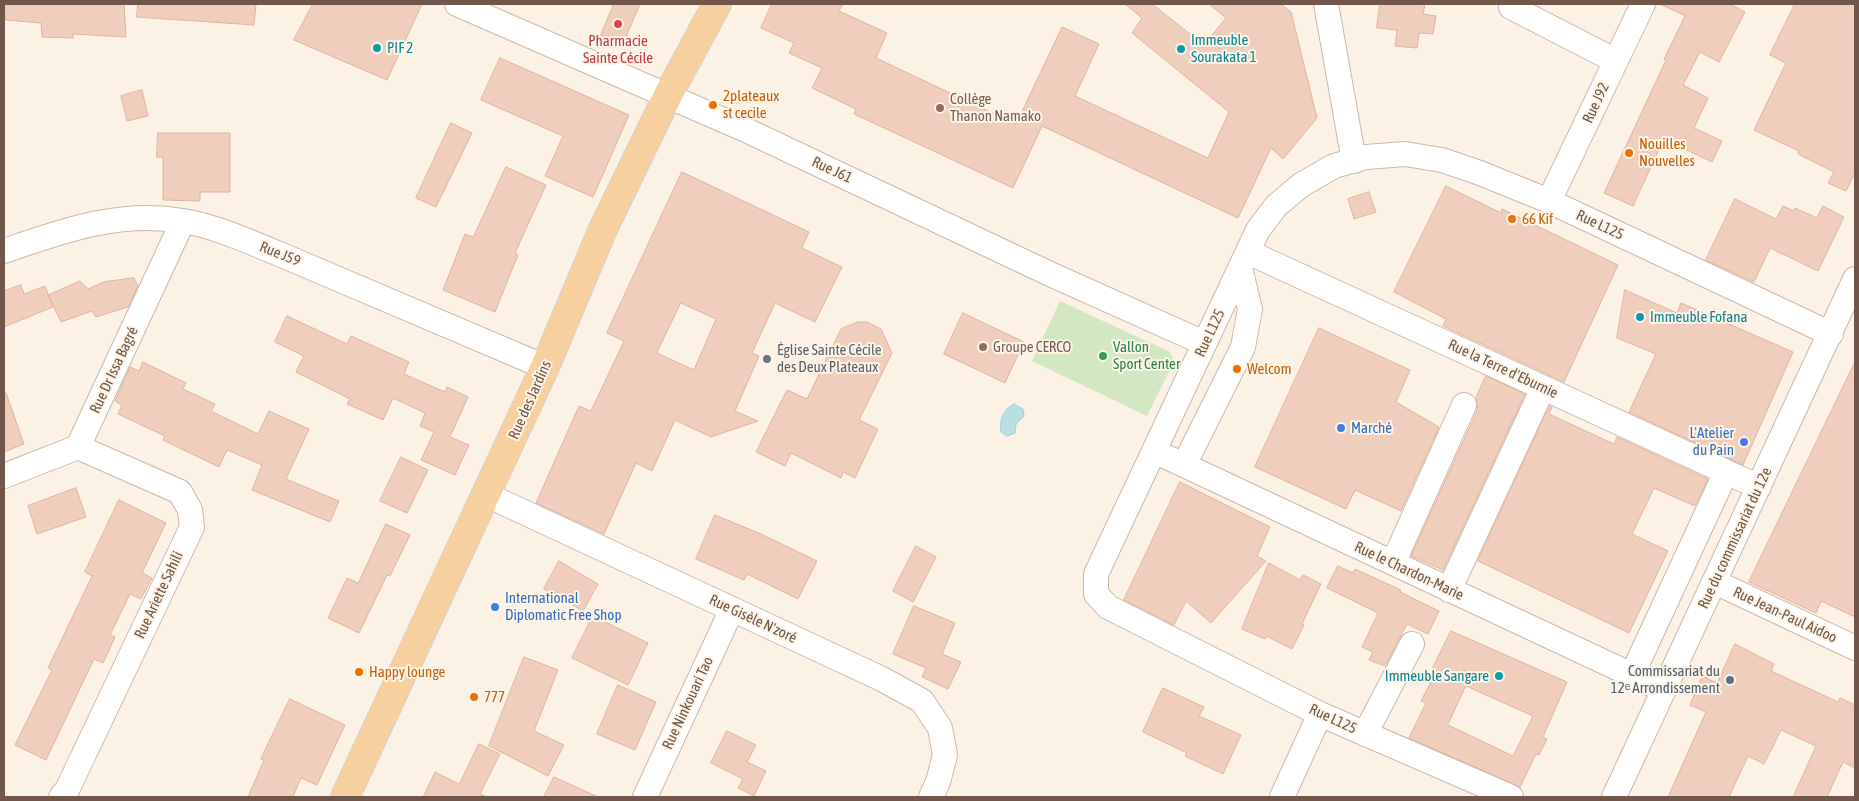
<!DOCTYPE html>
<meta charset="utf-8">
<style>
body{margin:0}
#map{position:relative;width:1859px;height:801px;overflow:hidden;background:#fbf1e4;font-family:"Asap Condensed",sans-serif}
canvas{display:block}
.frame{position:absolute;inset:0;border:5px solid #71574b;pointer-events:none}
</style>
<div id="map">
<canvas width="1859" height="801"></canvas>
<div class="frame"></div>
</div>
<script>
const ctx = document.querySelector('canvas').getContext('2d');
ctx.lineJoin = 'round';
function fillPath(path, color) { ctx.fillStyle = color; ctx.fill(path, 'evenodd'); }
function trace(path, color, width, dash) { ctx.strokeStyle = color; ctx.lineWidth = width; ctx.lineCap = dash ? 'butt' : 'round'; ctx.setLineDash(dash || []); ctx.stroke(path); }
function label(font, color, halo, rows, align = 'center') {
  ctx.font = font + ' "Asap Condensed",sans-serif'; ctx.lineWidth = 4; ctx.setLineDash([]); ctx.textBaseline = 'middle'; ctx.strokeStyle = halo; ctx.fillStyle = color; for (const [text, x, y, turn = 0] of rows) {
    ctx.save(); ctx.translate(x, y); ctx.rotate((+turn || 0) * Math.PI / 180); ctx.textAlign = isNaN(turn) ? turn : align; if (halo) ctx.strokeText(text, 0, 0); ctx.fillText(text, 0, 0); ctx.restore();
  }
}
fillPath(new Path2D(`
 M1060,301L1170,352L1174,361L1147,416L1032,361Z`), '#d4e7c3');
const water = new Path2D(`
 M1014,404L1023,409L1024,416L1016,424L1015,433L1007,436L1001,432C999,421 1003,409 1014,404Z`);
fillPath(water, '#b9dfe3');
trace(water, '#a0cfd4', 1);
const building = new Path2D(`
 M4,4H124L126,37L73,34V38L42,37L41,23L6,20Z
 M138,4H256L254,25L137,17Z
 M313,4H422L387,80L294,40Z
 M614,4H640L623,44L601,35Z
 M772,4H843L839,11L887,33L876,58L1016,124L1062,27L1099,44L1075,96L1208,158L1229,112L1132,33L1142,18L1125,4H1152L1204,45L1226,18L1209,4H1281L1291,12L1317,118L1283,159L1271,148L1238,218L1042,126L1013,188L854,114L856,109L812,88L822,68L789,53L794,43L761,28Z
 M1380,4H1425L1423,14L1436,16L1433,34L1419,33L1417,48L1395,46L1397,30L1377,28Z
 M1660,4H1730L1745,12L1719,62L1700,52L1683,85L1708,98L1694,128L1722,141L1712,162L1664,139L1633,206L1604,193L1666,60L1664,59L1685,16Z
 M1795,4H1855V173L1846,191L1828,183L1834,172L1798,154L1799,151L1754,130L1786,63L1770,55Z
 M500,58L629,115L593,197L545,176L563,136L481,100Z
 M142,90L148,116L127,121L121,96Z
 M451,123L472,133L436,207L416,198Z
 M158,133H230V192H200V201L163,200V157H157Z
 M506,167L546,185L515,253L518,255L495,312L443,290L465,234L473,237Z
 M682,172L809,232L802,248L842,267L815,322L775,303L752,353L759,356L735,411L758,421L711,437L675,420L652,471L636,463L604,534L536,503L579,406L591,411L624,341L607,333ZM681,303L716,319L694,370L657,353Z
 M1446,186L1501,213L1502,209L1618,265L1564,382L1443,326L1446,319L1394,292Z
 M1369,192L1376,212L1354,219L1348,199Z
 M1735,199L1776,219L1783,206L1794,211L1795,208L1817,218L1823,206L1844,217L1818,271L1770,248L1754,282L1706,260Z
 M134,278L138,286L128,307L96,317L92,311L61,322L48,295L80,281L88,289L104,282Z
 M21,285L24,294L45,286L53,307L4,327V291Z
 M1625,290L1677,313L1681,303L1793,352L1743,465L1629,412L1656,354L1617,338Z
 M963,313L1024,342L1005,383L944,354Z
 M287,316L347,344L351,336L409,362L404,374L445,392L447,387L468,397L450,437L469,445L455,475L421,460L434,432L420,426L425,413L393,398L383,420L347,404L350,399L296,372L304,356L275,342Z
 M858,322H867L881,329L892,353L859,420L878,429L855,478L843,472L841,478L791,453L785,466L756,452L787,390L807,399L841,329Z
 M1319,328L1410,370L1396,402L1439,427L1401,511L1355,490L1346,509L1255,467Z
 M143,362L186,383L183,389L215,404L211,411L258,434L269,411L309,429L286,479L339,501L330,522L252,490L262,465L227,450L219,467L163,440L165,436L118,414L122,405L115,401L130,367L139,371Z
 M1855,362V617L1821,601L1816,613L1749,582Z
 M1486,376L1525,394L1443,570L1411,556L1477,411L1478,404L1476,398Z
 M6,393L24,444L4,452V394Z
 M1550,406L1552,407L1549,414L1614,444L1617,437L1708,479L1695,506L1654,488L1632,534L1668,551L1629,633L1478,561Z
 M401,457L428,470L407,513L380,501Z
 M1180,482L1270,527L1257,556L1266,561L1211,623L1186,601L1174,625L1124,600Z
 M76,488L86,517L37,534L28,506Z
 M119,500L166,523L142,573L152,578L141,599L130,594L110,635L115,637L103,663L94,659L46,760L15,745L52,670L48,668L92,576L85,572Z
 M715,515L761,534L817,561L798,599L747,574L744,580L696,559Z
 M386,524L410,535L390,576L387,575L359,633L328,618L347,578L358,583Z
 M916,546L936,557L913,602L893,591Z
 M559,561L598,584L583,611L544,589Z
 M1269,563L1300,580L1303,575L1321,584L1302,624L1304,625L1292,649L1266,636L1265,639L1242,629Z
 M1338,566L1353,573L1355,569L1401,590L1400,592L1439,611L1428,634L1407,624L1385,666L1369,660L1373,652L1362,647L1378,613L1327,588Z
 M914,606L955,623L942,654L961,662L948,689L922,677L926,668L893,654Z
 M593,616L648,643L628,685L572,658Z
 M1451,631L1567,682L1543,737L1547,739L1539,755L1536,754L1520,787L1409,738L1426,703L1421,701L1436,672L1432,670ZM1466,686L1533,716L1513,756L1448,725Z
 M1735,644L1774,664L1771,671L1838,702L1840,698L1855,705V768L1843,762L1827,797H1793L1816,746L1781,730L1764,764L1748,756L1729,797H1668L1706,712L1690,705L1702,676L1717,683Z
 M524,657L558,670L534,731L564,745L548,776L489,746Z
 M618,685L656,702L635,750L597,734Z
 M1163,688L1204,707L1199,716L1241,735L1223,774L1185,756L1187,753L1143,732Z
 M290,699L345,725L317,785L301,778L293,797H248L264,760L261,759Z
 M727,731L756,745L747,762L766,771L754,796L738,788L743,779L711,763Z
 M479,744L500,754L480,794L487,797H423L435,772L459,784Z
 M554,777L598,797H544Z`);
fillPath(building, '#efcebd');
trace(building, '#e0b49e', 1);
const minor = new Path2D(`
 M457,4L746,130L1050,274L1204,343
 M1326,4L1354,161
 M1511,7L1616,61
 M1549,201L1643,4
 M4,251C63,231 119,210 183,221C215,226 247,241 277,253L545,367
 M1248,252L1759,487
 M1154,451L1664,690
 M1184,465L1243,347L1250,309L1240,268
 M4,476L78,447L183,221
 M487,495L882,679L922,701L940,728L945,755L938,782L931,797
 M1393,563L1464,405
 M1715,582L1855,648
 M1449,590L1543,388
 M1632,675L1726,472
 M1365,734L1412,644
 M61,797L67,790L192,527L190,510L180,492L78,447
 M645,797L732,609
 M1282,797L1320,714
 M1511,797L1320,714L1108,607L1096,594V574L1258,230L1276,206L1301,185L1334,166L1366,157L1405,154L1442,160L1480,173L1549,201L1831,334
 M1614,797L1855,279`);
const major = new Path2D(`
 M345,797L545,367L603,229L668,95L717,4`);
trace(minor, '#cbb8ab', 26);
trace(major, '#d7d0cd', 30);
trace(minor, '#fff', 24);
trace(major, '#f6d19f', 28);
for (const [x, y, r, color] of [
 [618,24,5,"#e0444e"],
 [377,48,5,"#0f9aa8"],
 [1181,49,5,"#0f9aa8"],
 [713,105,5,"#e8710a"],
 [940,108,5,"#8d6e63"],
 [1629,153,5,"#e8710a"],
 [1512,219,5,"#e8710a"],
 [1640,317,5,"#0f9aa8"],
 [983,347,5,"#8d6e63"],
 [1103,356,5,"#2e9e5b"],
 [767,359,5,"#6b7280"],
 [1237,369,5,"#e8710a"],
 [1341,428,5,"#3f7fe0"],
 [1744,442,5,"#3f7fe0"],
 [495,607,5,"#3f7fe0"],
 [359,672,5,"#e8710a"],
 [1499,676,5,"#0f9aa8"],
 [1730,680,5,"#5c6f8a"],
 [474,697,5,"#e8710a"]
]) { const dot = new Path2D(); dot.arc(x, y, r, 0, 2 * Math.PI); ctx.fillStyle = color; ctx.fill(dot); trace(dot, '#fef5e9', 2); }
label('15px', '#0d838f', '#fef5e9', [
 ["Immeuble",1191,40],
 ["Sourakata 1",1191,57],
 ["PIF 2",387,48],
 ["Immeuble Fofana",1650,317],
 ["Immeuble Sangare",1489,676,"right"]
], 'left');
label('15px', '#be3a42', '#fef5e9', [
 ["Pharmacie",618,41],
 ["Sainte Cécile",618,58]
]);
label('15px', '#c56008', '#fef5e9', [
 ["2plateaux",723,96],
 ["st cecile",723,113],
 ["Nouilles",1639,144],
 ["Nouvelles",1639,161],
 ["66 Kif",1522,219],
 ["Welcom",1247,369],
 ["Happy lounge",369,672],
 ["777",484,697]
], 'left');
label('15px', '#785e54', '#fef5e9', [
 ["Collège",950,99],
 ["Thanon Namako",950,116],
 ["Groupe CERCO",993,347]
], 'left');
label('15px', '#71574b', '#fef5e9', [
 ["Rue J92",1596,103,-65],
 ["Rue J61",832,170,25],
 ["Rue L125",1600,225,25],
 ["Rue J59",280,254,22],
 ["Rue L125",1210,333,-65],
 ["Rue la Terre d'Eburnie",1503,369,25],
 ["Rue Dr Issa Bagré",114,370,-65],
 ["Rue des Jardins",530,400,-66],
 ["Rue du commissariat du 12e",1735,538,-65],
 ["Rue le Chardon-Marie",1409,571,25],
 ["Rue Ariette Sahili",159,595,-65],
 ["Rue Jean-Paul Aidoo",1785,615,25],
 ["Rue Gisèle N'zoré",753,619,25],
 ["Rue Ninkouari Tao",688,703,-65],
 ["Rue L125",1333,719,25]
]);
label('15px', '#27864d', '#fef5e9', [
 ["Vallon",1113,347],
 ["Sport Center",1113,364]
], 'left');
label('15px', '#5b616d', '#fef5e9', [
 ["Église Sainte Cécile",777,350],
 ["des Deux Plateaux",777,367]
], 'left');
label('15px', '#366cbe', '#fef5e9', [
 ["Marché",1351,428],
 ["L'Atelier",1734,433,"right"],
 ["du Pain",1734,450,"right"],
 ["International",505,598],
 ["Diplomatic Free Shop",505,615]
], 'left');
label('15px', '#4e5e75', '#fef5e9', [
 ["Commissariat du",1720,671],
 ["12ᵉ Arrondissement",1720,688]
], 'right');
</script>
